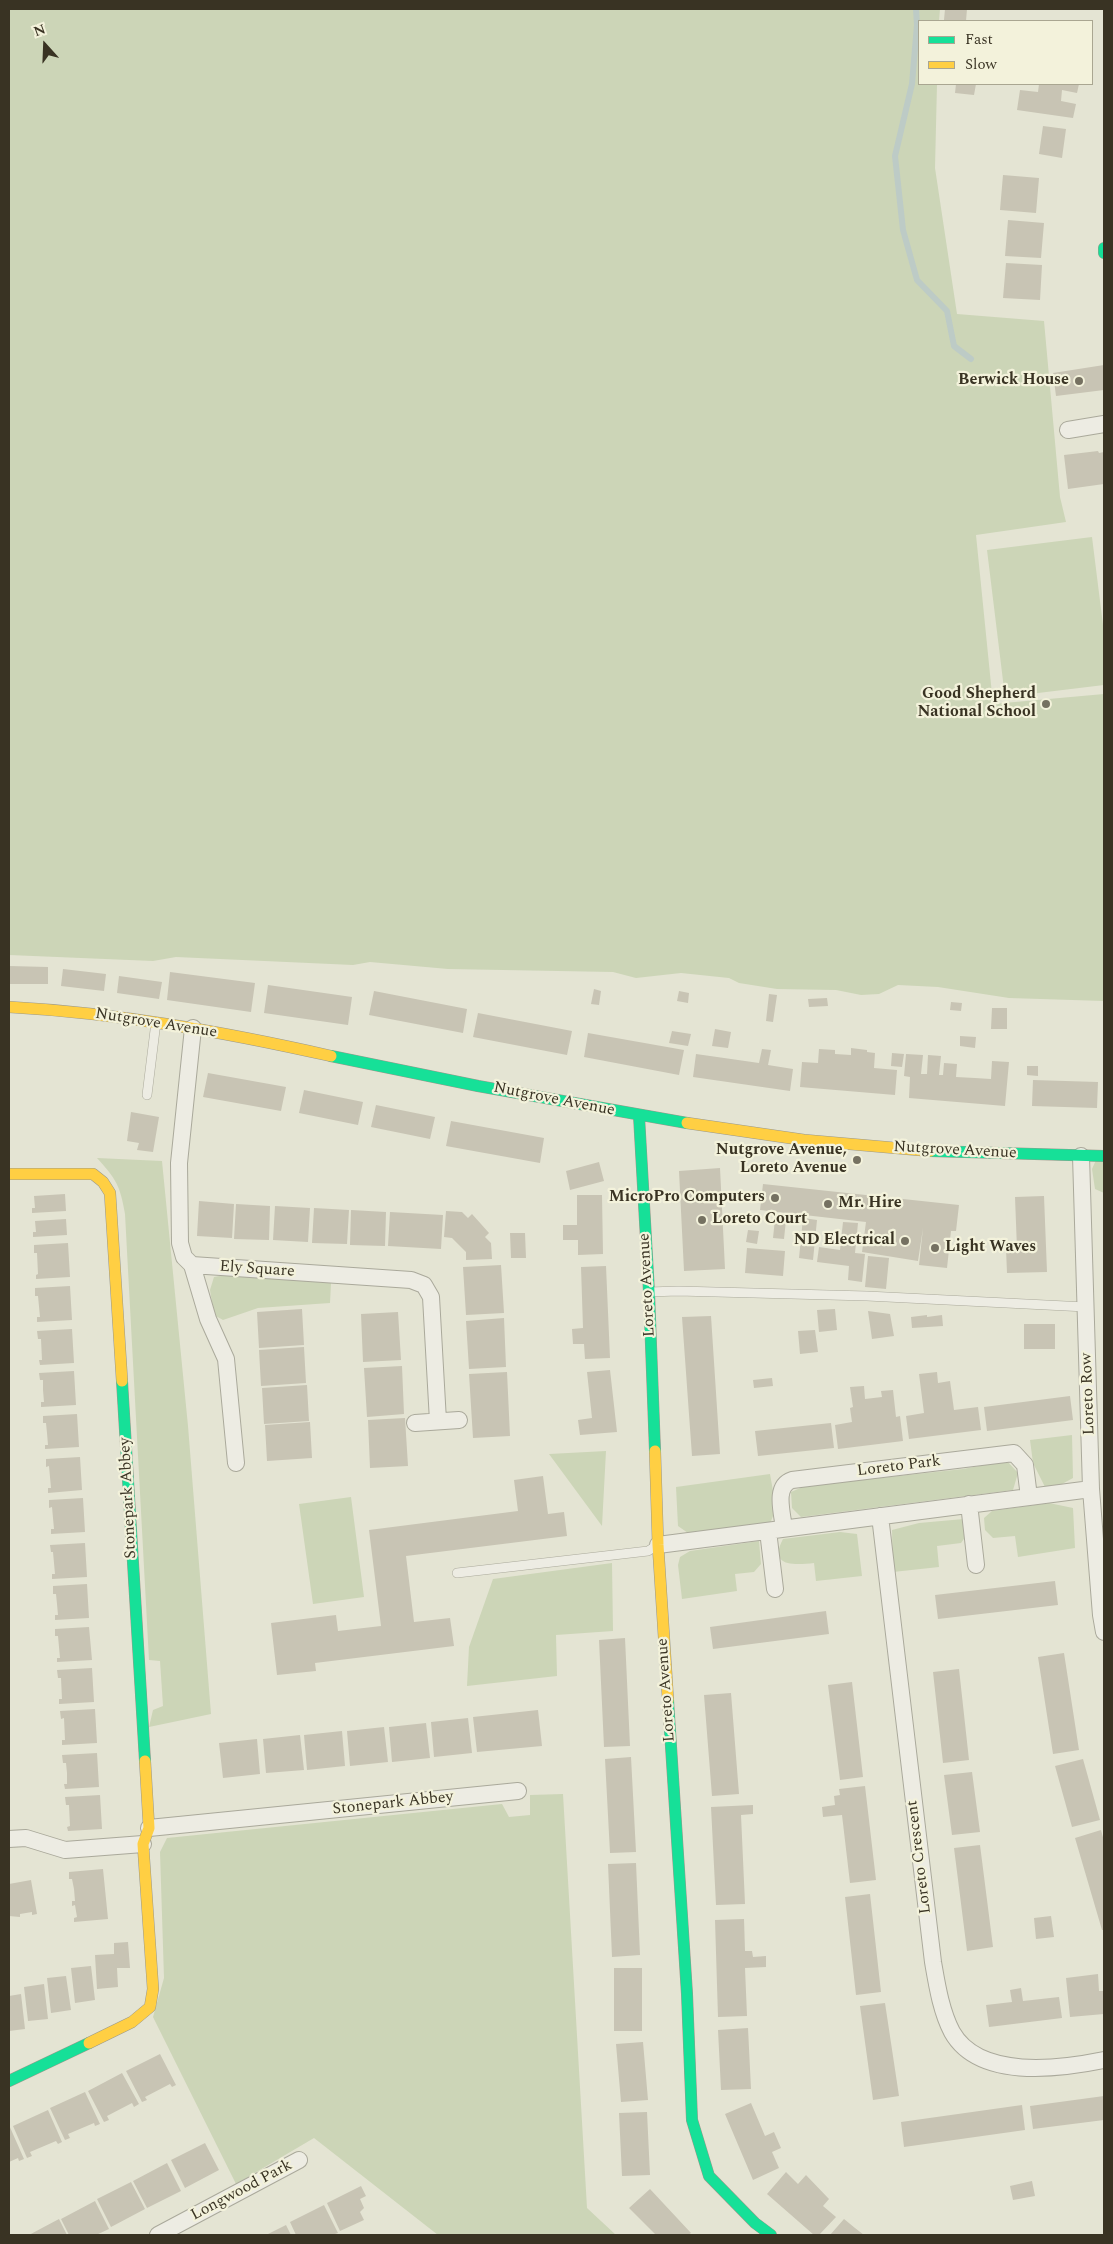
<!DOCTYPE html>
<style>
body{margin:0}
#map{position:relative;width:1113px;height:2244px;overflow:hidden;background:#e4e4d3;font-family:Spectral,serif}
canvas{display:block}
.frame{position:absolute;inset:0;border:10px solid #393323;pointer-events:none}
.legend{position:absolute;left:918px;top:20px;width:175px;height:65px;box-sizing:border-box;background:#f3f2db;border:1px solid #a9a691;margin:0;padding:6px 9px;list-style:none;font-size:15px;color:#393323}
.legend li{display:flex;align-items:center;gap:10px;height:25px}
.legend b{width:25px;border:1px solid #a9a691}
.north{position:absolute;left:20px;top:20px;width:50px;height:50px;-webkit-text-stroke:4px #f3f2db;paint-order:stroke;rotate:340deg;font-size:14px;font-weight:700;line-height:20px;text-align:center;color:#393323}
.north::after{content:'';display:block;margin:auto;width:18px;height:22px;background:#393323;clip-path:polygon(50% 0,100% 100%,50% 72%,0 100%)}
</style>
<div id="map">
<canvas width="1113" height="2244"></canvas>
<div class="frame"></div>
<ul class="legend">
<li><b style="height:6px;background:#16e098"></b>Fast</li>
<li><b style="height:6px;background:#ffcf43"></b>Slow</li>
</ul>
<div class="north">N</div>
</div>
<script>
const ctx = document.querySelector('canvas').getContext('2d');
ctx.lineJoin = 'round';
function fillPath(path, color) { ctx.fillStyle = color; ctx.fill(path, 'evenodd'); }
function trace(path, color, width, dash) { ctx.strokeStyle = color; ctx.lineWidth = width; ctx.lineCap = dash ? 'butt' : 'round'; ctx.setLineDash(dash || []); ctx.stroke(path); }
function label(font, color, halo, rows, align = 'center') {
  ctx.font = font + ' Spectral,serif'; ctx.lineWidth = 4.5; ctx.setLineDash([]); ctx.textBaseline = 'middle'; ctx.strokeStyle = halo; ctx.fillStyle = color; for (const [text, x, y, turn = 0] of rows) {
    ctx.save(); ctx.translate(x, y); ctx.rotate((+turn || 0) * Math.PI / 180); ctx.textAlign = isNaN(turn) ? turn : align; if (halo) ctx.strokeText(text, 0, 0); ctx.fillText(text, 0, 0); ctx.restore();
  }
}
fillPath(new Path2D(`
 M9,9H940L939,21H919V84H937L935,168L957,314L1044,321L1060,497L1066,522L976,535L993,704L1104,694V1001L1009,998L938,987L898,985L879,994L861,995L836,990L777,989L739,983L729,978L681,973L636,978L613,972L448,969L370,962L353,965L176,957L153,961L9,955Z
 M1092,537L1104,633V685L1005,697L987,550Z
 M1100,1151H1104V1193L1095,1189L1092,1169Z
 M97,1158L162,1161L188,1426L211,1714L149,1727L153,1710L163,1706L160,1661L149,1660L125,1214C120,1185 116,1179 97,1158Z
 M225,1275L331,1283L330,1303L258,1308L223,1320L214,1315L210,1290L214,1277Z
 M1072,1435L1073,1478L1062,1484L1045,1487L1033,1463L1030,1440Z
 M606,1451L602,1526L549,1454Z
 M1007,1461L1018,1473L1013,1490L801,1517L792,1508L791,1492L805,1486L963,1469Z
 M770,1474L776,1508L770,1524L688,1533L678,1526L676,1487Z
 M351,1497L364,1597L313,1604L299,1504Z
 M1049,1503L1073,1508L1075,1548L1018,1557L1015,1536L993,1538L985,1530L984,1518L992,1511Z
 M964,1519L966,1536L961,1543L937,1546L939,1567L893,1572L892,1530L919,1523Z
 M840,1532L857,1534L862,1576L816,1581L814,1563C794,1565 768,1567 783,1539Z
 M759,1541L761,1564L754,1572L735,1574L737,1591L682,1599L678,1565L680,1557L690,1551Z
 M612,1563L613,1631L556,1635L557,1676L467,1686L469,1647L493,1579Z
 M563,1794L587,2208L616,2235H438L314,2138L236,2184L153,2017L164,1978L160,1852L167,1838L502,1804L509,1817L530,1815V1795Z`), '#ccd5b7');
trace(new Path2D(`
 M916,9L917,25L912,84L895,156L903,230L917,280L947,311L954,346L971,359`), '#bdcbc6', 6);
fillPath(new Path2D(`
 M945,9H967L966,21L944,20Z
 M956,84H976L974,95L955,93Z
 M1039,84H1079L1077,93L1062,90L1061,101L1076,104L1073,118L1017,110L1020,90L1038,92Z
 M1043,126L1066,129L1062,158L1039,154Z
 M1003,175L1039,178L1036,213L1000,210Z
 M1008,220L1044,223L1041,258L1005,256Z
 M1006,263L1042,265L1040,300L1003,298Z
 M1104,365V390L1056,396L1053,373Z
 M1098,451L1099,453L1104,452V484L1068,489L1064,455Z
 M9,966L48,967V984H9Z
 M63,969L106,974L104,991L61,986Z
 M170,972L255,983L251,1012L167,1000Z
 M119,976L162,982L159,999L117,993Z
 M268,985L352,997L348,1025L264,1013Z
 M594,989L601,991L599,1005L591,1004Z
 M374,991L467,1009L463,1033L369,1015Z
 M679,991L689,993L688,1003L677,1001Z
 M769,994L777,995L773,1022L766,1021Z
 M827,998L828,1006L809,1007L808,999Z
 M951,1002L962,1003L961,1011L950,1010Z
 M992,1008H1007V1029H991Z
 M478,1013L572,1031L567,1055L473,1037Z
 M715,1029L731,1032L728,1048L712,1046Z
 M672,1031L691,1034L688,1046L669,1043Z
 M588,1033L684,1050L679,1075L584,1057Z
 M960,1036L976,1037L975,1048L960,1046Z
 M851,1048L867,1050V1052L875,1053L874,1068L897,1070L895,1095L800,1087L802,1062L818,1063L819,1049L835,1050V1054L851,1055Z
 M762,1049L771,1050L768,1065L793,1069L790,1091L693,1077L696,1054L759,1063Z
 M892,1053L904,1054L902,1067L891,1066Z
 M906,1054L923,1055L921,1074H927L928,1055L941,1056L939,1075H943L944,1063L957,1064L956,1077L975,1078L991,1079L992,1061L1009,1062L1005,1106L909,1098L910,1077L904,1076Z
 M1027,1066H1038V1076L1027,1075Z
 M208,1073L286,1087L281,1111L203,1097Z
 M1033,1080L1098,1082L1097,1108L1032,1106Z
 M304,1090L363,1102L358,1125L299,1113Z
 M376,1105L435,1117L430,1139L371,1127Z
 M131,1112L159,1117L153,1152L137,1150L139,1143L127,1141Z
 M451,1121L544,1138L540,1163L446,1146Z
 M599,1162L604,1181L570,1190L566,1171Z
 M720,1168L725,1269L684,1271L679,1171Z
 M763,1184L959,1205L956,1231H951L947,1268L919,1265L923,1228L918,1261L862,1252L866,1222L760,1210Z
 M65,1194L66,1211L32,1213V1208H35L34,1196Z
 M577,1195H602L603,1254L578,1255V1240H563V1225H577Z
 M1044,1196L1047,1272L1007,1273L1006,1249H1017L1015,1197Z
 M199,1201L234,1204L232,1238L197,1236Z
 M236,1204L270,1206L269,1240L234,1239Z
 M275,1206L310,1208L308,1242L273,1240Z
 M314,1208L349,1210L347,1244L312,1243Z
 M351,1210L386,1212L385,1246L350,1245Z
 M446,1211L462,1212L468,1218L472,1214L481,1224L489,1233L485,1237L491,1243L492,1259L466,1260V1252L452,1238L444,1237Z
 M390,1212L443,1215L441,1249L388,1246Z
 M803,1218L817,1220L813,1260L799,1258Z
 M66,1219L67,1235L33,1237V1232H36L35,1221Z
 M775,1219L786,1220L784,1239L773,1238Z
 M843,1222L858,1223L855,1253L865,1254L862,1282L848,1280L849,1266L817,1262L819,1247L840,1250Z
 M748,1230L759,1231L757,1244L746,1242Z
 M510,1233H525L526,1258H511Z
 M68,1243L70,1277L36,1279V1275L38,1274L37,1253H34V1245Z
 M747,1248L785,1251L783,1276L745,1273Z
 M868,1256L889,1258L886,1289L865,1287Z
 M501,1265L504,1313L466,1315L463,1267Z
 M606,1266L610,1358L585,1359L584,1344H573L572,1329L583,1328L581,1267Z
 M70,1286L72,1320L37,1322V1317H40L38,1296H35V1288Z
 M302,1309L304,1345L259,1348L257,1312Z
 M835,1309L837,1330L819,1332L817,1310Z
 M868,1311L890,1314L894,1336L872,1339Z
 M398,1312L401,1360L363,1362L361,1314Z
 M927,1315V1317L942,1315L943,1326L912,1328L911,1317Z
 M711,1316L720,1454L692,1456L682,1317Z
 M504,1318L506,1367L469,1369L466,1321Z
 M1024,1324H1055V1349H1024Z
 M72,1329L74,1363L40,1365L39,1360H42L41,1339H38L37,1331Z
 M815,1330L818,1352L800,1354L798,1331Z
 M304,1347L306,1383L261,1386L259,1350Z
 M402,1366L404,1414L367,1417L364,1368Z
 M610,1370L617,1432L580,1435L578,1420L592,1418L587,1372Z
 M74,1371L76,1405L41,1407V1402H44L43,1390V1380H40L39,1373Z
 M507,1372L510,1436L473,1438L469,1374Z
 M937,1372L938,1383L950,1381L954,1410L978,1407L981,1430L909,1439L906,1416L924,1413L919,1374Z
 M772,1378L773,1386L754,1388L753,1380Z
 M307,1385L309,1421L264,1424L262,1388Z
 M864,1386L865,1399L882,1397L881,1391L893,1390L896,1417L900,1416L903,1441L838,1449L835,1425L852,1422L850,1408L853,1407L850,1387Z
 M1070,1396L1073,1420L987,1431L984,1407Z
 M77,1414L79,1447L45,1449V1445H48L47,1433L46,1423H43V1416Z
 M405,1418L408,1466L370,1468L368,1420Z
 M310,1422L312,1458L267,1461L265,1425Z
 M831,1423L834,1448L758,1456L755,1431Z
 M80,1457L82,1490L48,1493V1488H51L49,1466L46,1467V1459Z
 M543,1476L548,1514L564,1512L567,1536L406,1556L414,1622L450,1618L454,1646L315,1663L316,1671L277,1675L271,1623L336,1615L338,1631L381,1626L369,1530L518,1511L514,1480Z
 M83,1498L85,1532L51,1534V1529H54L52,1507L49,1508V1500Z
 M85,1543L87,1577L52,1579V1574H55L53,1552H51L50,1545Z
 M1055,1581L1058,1605L938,1619L935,1595Z
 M87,1584L89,1618L55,1620V1615H58L57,1604L56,1594H53V1586Z
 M826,1611L829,1634L713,1649L710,1627Z
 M89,1627L92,1660L57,1662V1658H60L58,1636H55V1629Z
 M625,1638L630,1746L604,1747L599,1640Z
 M1064,1653L1079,1750L1053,1754L1038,1657Z
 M92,1668L94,1702L59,1704V1699H62L61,1678H58L57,1670Z
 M959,1669L969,1760L943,1763L933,1672Z
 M852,1682L863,1777L840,1780L828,1685Z
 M731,1693L739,1794L712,1796L704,1695Z
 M95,1709L97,1743L62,1745V1740H65L64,1718L61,1719L60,1711Z
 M538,1710L542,1746L477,1752L473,1717Z
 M468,1718L472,1753L434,1757L431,1722Z
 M426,1723L430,1758L392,1762L389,1727Z
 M384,1727L388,1762L350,1766L347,1731Z
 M342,1731L345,1766L307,1770L304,1735Z
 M300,1735L304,1770L266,1773L263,1739Z
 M257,1739L260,1774L223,1778L219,1743Z
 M97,1753L99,1787L65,1789L64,1784H67V1773L66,1763H63L62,1755Z
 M631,1757L636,1852L610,1853L605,1759Z
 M1083,1759L1100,1820L1072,1827L1055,1766Z
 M972,1772L980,1832L952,1835L944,1775Z
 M865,1786L876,1880L850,1883L842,1815L823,1817L822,1807L835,1805L834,1796L840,1795L839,1789Z
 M100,1795L102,1829L68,1831L67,1827L70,1826L69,1805H66L65,1797Z
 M753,1805V1814L741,1815L745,1904L716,1905L711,1807Z
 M1101,1830L1104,1841V1930H1102L1075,1838Z
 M980,1845L993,1947L967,1951L954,1848Z
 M636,1863L640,1955L612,1957L608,1864Z
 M103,1869L108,1919L74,1922V1918L77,1917L75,1905L72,1906V1901H75L74,1889L72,1879H69V1872Z
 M31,1880L37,1914L32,1915V1912L20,1914V1917L9,1916V1884Z
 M870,1894L881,1992L856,1995L845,1897Z
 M1051,1916L1054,1937L1036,1939L1034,1918Z
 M744,1919L745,1951H752L753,1957L766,1956V1967L745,1968L747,2016L718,2017L715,1920Z
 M128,1942L130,1968H117L118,1987L97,1989L95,1955L114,1954V1943Z
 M91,1966L95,2000L75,2003L71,1968Z
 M614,1968H642V2031H614Z
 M1098,1974L1099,1991H1104V2014L1070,2017L1066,1978Z
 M66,1976L71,2010L51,2013L47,1978Z
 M44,1984L48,2019L28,2021L24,1987Z
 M1021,1988L1023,2001L1059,1997L1062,2018L989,2027L986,2005L1012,2002L1010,1990Z
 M21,1994L25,2029L9,2031V1996Z
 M885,2003L899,2096L873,2100L860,2006Z
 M748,2028L751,2089L721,2090L718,2030Z
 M643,2042L648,2100L621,2102L616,2044Z
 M160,2054L176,2085L172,2087L170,2084L145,2097L147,2100L142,2102L126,2071Z
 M122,2073L139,2104L134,2107L132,2103L107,2116L109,2120L104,2122L88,2091Z
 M85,2092L100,2124L95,2126L94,2123L68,2134L70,2138L65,2140L50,2108Z
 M1104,2096V2120L1033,2129L1030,2106Z
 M751,2103L765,2136L774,2132L781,2148L772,2152L779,2168L753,2180L725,2114Z
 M1022,2105L1025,2130L904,2147L901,2122Z
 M48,2110L62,2142L58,2144L56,2141L30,2152L32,2156L27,2158L13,2126Z
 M647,2112L650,2175L622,2176L619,2113Z
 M9,2125L24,2159L19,2161L18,2158L9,2162Z
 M205,2143L219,2170L185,2188L171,2160Z
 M167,2163L181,2191L147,2208L133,2181Z
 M786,2172L798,2184L806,2175L829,2199L823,2206L836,2217L819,2235H814L767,2194Z
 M1032,2181L1035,2196L1013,2200L1010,2186Z
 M131,2182L145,2209L111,2227L97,2199Z
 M361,2186L366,2196L360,2199L364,2208L360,2212L364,2220L340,2231L327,2203Z
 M650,2189L691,2233L688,2235H656L629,2208Z
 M95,2201L109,2229L96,2235H69L61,2219Z
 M324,2205L338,2233L332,2235H296L290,2222Z
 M59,2219L67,2235H29L42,2228Z
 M844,2219L855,2228L864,2235H830Z
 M286,2225L291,2235H266Z`), '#c8c4b4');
const lane = new Path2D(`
 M147,1095L156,1022
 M649,1292L678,1291L867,1296L1086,1307
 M457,1573L648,1551L656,1546`);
const street = new Path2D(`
 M1068,430L1104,424
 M193,1028L179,1163L180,1243L184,1257L192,1265L411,1280L424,1285L431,1297L438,1421
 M1081,1156L1091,1489L1101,1615L1104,1632
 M192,1265L208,1319L226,1359L236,1463
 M415,1423L459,1420
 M969,1504L976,1565
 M880,1516L933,1962C937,1985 941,2011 952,2032C979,2080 1060,2069 1104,2060
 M784,1528C782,1512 774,1486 792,1480L1014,1453L1025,1465L1029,1497
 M768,1531L775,1589
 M658,1545L1091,1489
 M149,1828L518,1791
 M9,1839L26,1838L65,1850L143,1844
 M158,2235L299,2160`);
const fast = new Path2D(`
 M1104,248V253
 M331,1056L478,1086L687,1123
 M639,1116L649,1292L655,1451
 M930,1151L1104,1156
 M122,1381L145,1761
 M668,1700L687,1994L692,2120L709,2176L755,2223L771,2235
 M9,2081L89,2043`);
const slow = new Path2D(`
 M9,1007C118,1013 224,1032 331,1056
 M687,1123L804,1140L930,1151
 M9,1174H93L103,1182L110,1193L122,1381
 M655,1451L658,1545L668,1700
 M89,2043L132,2022L150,2007L153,1989L143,1844L149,1828L145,1761`);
trace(lane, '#aaa99b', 10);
trace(street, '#aaa99b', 18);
trace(fast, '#9a988b', 12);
trace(slow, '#9a988b', 12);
trace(lane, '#edece3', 9);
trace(street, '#edece3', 16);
trace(fast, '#16e098', 11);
trace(slow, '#ffcf43', 11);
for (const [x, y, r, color] of [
 [1079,381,5,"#757161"],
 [1046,704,5,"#757161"],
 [857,1160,5,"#757161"],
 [775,1198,5,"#757161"],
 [828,1204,5,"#757161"],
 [702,1220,5,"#757161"],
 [905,1241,5,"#757161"],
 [935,1248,5,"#757161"]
]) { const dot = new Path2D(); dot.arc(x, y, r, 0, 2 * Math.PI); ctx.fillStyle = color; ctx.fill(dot); trace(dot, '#f3f2db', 2); }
label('bold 16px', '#393323', '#f3f2db', [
 ["Berwick House",1069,381],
 ["Good Shepherd",1036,695],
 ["National School",1036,713],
 ["Nutgrove Avenue,",847,1151],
 ["Loreto Avenue",847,1169],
 ["MicroPro Computers",765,1198],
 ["Mr. Hire",838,1204,"left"],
 ["Loreto Court",712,1220,"left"],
 ["ND Electrical",895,1241],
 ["Light Waves",945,1248,"left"]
], 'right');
label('16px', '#393323', '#f3f2db', [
 ["Nutgrove Avenue",156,1024,9],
 ["Nutgrove Avenue",554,1100,11],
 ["Nutgrove Avenue",955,1151,3],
 ["Ely Square",257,1270,4],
 ["Loreto Avenue",648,1285,-93],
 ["Loreto Row",1089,1394,-92],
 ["Loreto Park",899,1467,-7],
 ["Stonepark Abbey",129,1498,-93],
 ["Loreto Avenue",667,1690,-94],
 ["Stonepark Abbey",393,1804,-6],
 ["Loreto Crescent",920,1857,-97],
 ["Longwood Park",242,2191,-28]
]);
</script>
